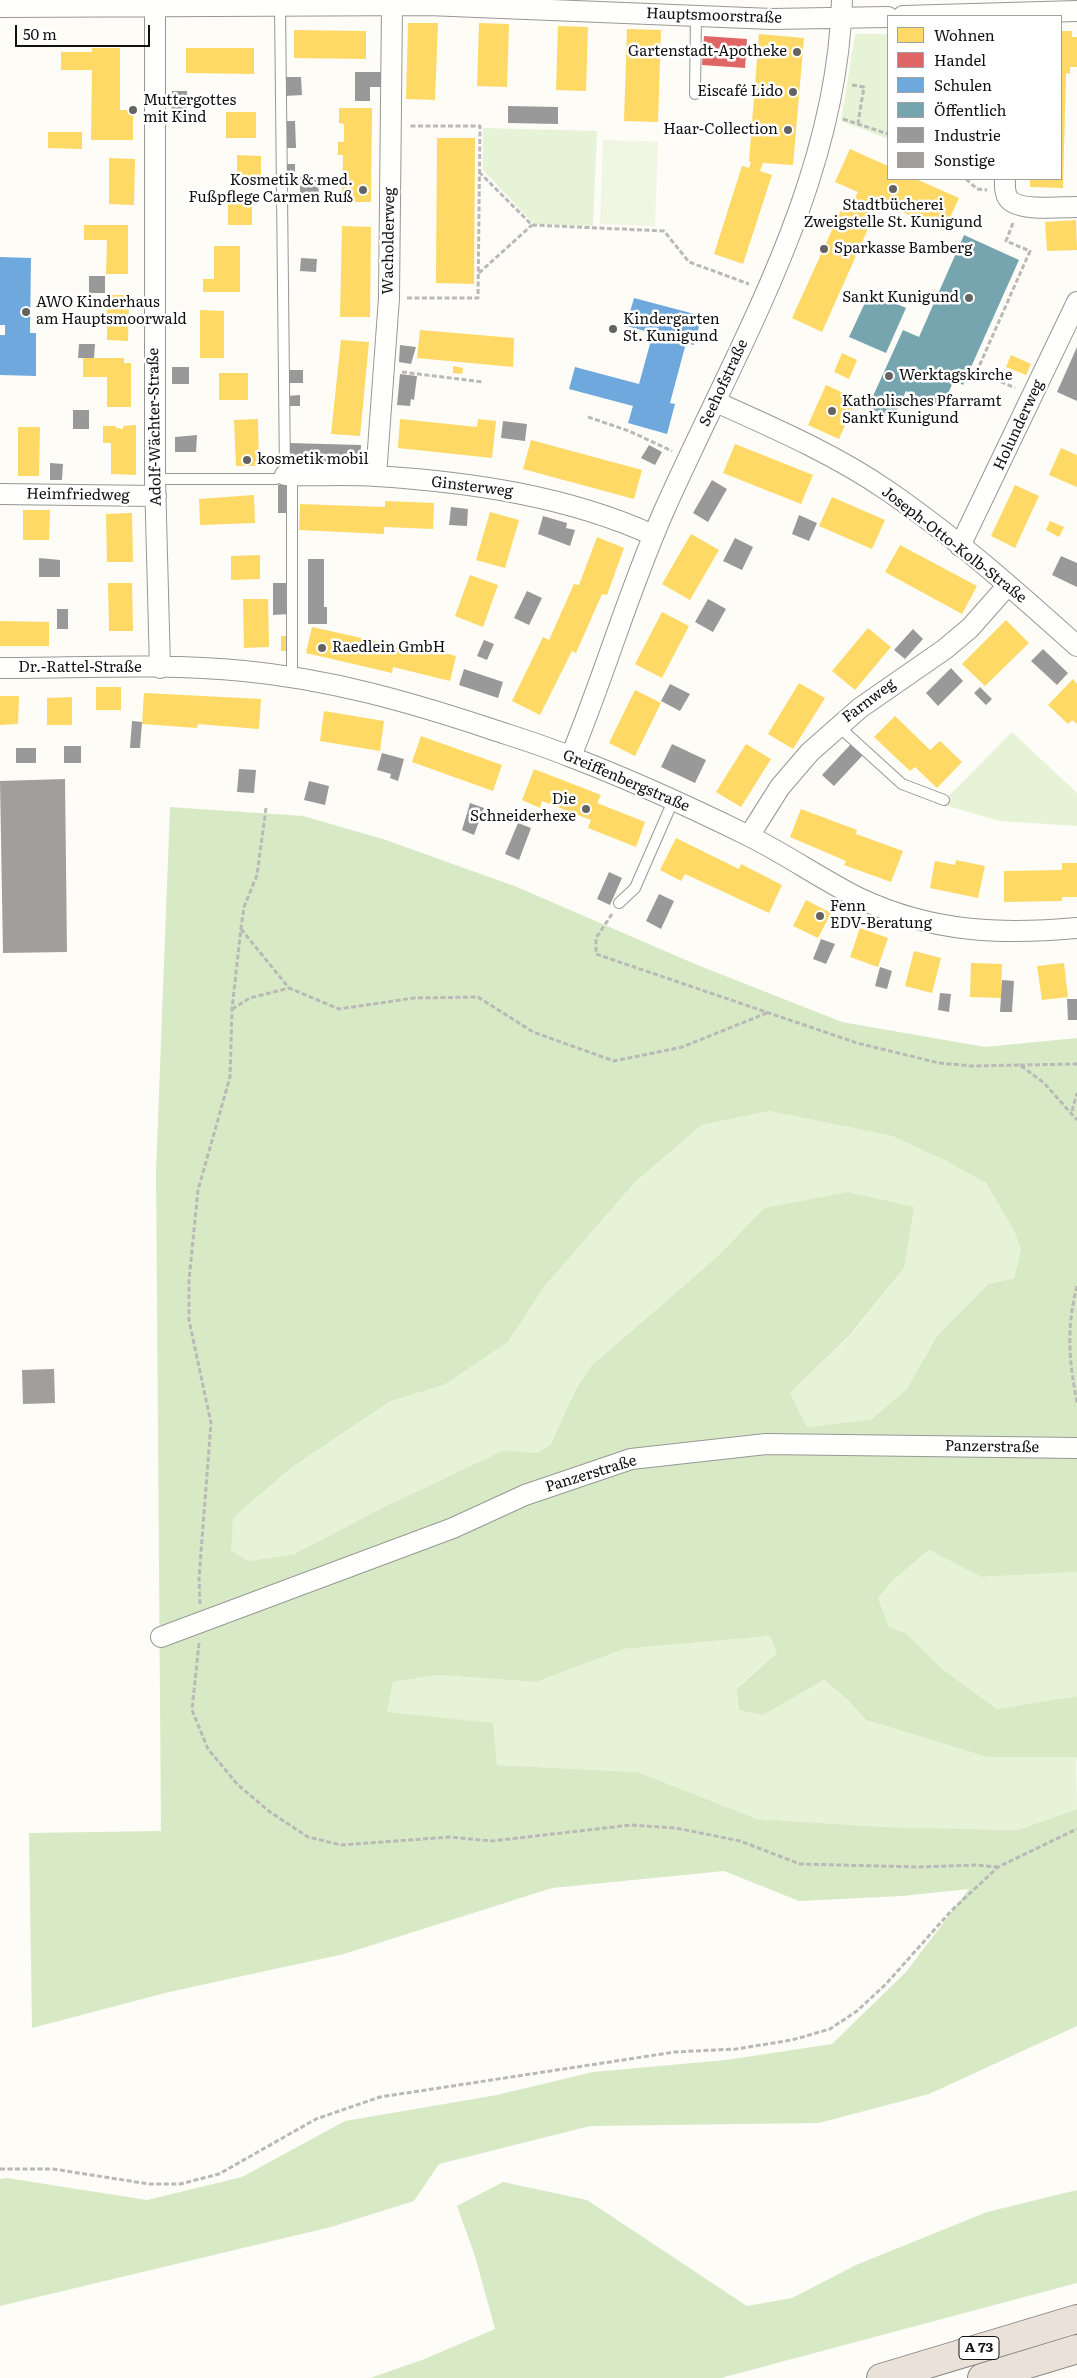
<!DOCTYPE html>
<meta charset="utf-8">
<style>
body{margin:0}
#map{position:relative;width:1077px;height:2378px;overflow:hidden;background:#fdfcf7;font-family:Literata,serif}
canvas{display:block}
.legend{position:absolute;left:887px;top:15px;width:175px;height:165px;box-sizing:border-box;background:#fff;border:1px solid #a0a0a0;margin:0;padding:6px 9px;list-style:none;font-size:15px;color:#111}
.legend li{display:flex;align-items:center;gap:10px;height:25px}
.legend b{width:25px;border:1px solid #a0a0a0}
.scale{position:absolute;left:15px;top:25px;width:135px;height:22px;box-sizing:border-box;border:2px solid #111;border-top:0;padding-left:6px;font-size:15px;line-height:18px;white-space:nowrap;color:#111;-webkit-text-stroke:4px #fff;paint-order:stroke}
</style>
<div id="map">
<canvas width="1077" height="2378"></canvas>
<ul class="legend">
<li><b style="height:14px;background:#ffd966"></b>Wohnen</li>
<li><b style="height:14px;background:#e06666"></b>Handel</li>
<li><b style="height:14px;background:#6fa8dc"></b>Schulen</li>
<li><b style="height:14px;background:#76a5af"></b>Öffentlich</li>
<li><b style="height:14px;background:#999"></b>Industrie</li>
<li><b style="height:14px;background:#a19f9c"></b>Sonstige</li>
</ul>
<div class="scale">50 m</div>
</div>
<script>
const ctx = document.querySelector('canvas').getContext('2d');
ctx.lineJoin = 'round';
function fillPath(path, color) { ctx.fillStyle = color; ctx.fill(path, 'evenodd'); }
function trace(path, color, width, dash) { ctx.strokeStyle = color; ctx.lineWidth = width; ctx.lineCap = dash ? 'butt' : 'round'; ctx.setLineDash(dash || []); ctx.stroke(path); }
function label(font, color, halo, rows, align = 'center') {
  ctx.font = font + ' Literata,serif'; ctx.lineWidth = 5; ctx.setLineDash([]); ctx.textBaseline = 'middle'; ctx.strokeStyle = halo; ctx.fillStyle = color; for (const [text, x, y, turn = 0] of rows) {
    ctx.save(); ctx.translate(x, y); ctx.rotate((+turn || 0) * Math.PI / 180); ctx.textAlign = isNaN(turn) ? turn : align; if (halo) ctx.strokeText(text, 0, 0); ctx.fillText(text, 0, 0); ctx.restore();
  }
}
fillPath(new Path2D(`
 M855,34H888V139L841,121Z
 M483,128L597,131L593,226L534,224L483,170Z
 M1012,732L1077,793V826L1000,821L941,804Z
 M769,1111L892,1136L946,1161L986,1183L1014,1231L1021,1250L1014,1278L988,1284L937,1336L906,1390L871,1421L807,1427L790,1393L851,1335L904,1268L764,1208L718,1256L591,1366L575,1391L551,1444L537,1453L504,1450L384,1507L294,1554L249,1561L230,1551L233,1518L291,1468L391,1401L444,1385L508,1342L544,1287L636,1181L702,1125Z
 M929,1550L981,1577L1077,1572V1696L997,1709L941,1668L907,1634L889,1627L878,1598L893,1580Z
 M770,1636L777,1653L737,1687L763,1715L824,1680L848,1700L866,1720L987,1757H1076L1077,1809L1018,1830L887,1827L757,1819L638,1772L497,1765L387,1713L393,1682L438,1675L536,1682L624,1649Z`), '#e7f3d7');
fillPath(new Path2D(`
 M170,807L303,816L383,839L517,887L695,964L842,1022L985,1047L1077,1038V1572L981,1577L929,1550L893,1580L878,1598L889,1627L907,1634L941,1668L997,1709L1077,1696V1762L1076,1757H987L866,1720L848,1700L824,1680L763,1715L739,1710L737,1688L777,1653L770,1636L624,1649L536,1682L438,1675L393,1682L387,1712L493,1723L497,1765L638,1772L757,1819L887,1827L1018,1830L1077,1809V2026L929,2094L819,2123L590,2126L439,2164L414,2201L331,2227L0,2306V2179L7,2178L147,2200L242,2177L345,2121L497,2095L593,2072L726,2060L832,2044L906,1972L969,1889L902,1896L799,1901L724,1871L552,1888L344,1954L169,1992L32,2028L29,1833L161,1831L156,1171ZM769,1111L892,1136L946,1161L986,1183L1014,1231L1021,1250L1014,1278L988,1284L937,1336L906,1390L871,1420L807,1427L790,1393L850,1335L904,1268L914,1207L848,1192L764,1208L718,1256L591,1366L575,1391L551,1444L537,1453L504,1450L384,1507L294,1554L249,1561L231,1551L233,1518L291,1468L391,1401L444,1385L508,1342L544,1287L636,1181L702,1125Z
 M503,2182L587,2200L747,2306L792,2298L856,2265L987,2212L1077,2190V2283L721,2378H370L422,2360L495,2329L475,2256L457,2206Z`), '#d8eac5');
fillPath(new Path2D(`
 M603,140L658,142L655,226L600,224Z`), '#f0f6e1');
fillPath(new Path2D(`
 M408,23H438L435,100L406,99Z
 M479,23L509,24L507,87L477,86Z
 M558,26L588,27L586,91L556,90Z
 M627,29L661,30L658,122L624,121Z
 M294,30L366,31V59L294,58Z
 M1061,31H1072V37H1077V67H1070V74L1066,73L1063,188L1030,187V179H1061Z
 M759,34L804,38L793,165L763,163L760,171L772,175L743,264L714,254L742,166L749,168L751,162L749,161Z
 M92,48H120V110H133V140H91L92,70H61V52H92Z
 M186,48H254V74L186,73Z
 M339,108H372L371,202H342L343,155H338V142H344V124L339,123Z
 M226,112H256V138H226Z
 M48,132H82V149L48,148Z
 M437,138H475L474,284L436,283Z
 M850,149L888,166V179H916L959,198L944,231L880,202L822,332L792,318L847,197L854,200L858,192L835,182Z
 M237,155L261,156V181H237Z
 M109,158L135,159L134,205L109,204Z
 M228,200H252V225H228Z
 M1076,220L1077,250L1047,251L1045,222Z
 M84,225H128V274H106L107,240H84Z
 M342,226L371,227L370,317H340Z
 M214,246H240V292H203V279H214Z
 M107,295H129L128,341L107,340Z
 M200,310L224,311V358H200Z
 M420,330L514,338L513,367L417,358Z
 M341,340L369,342L360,436L331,434Z
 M842,353L857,360L849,379L834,372Z
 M1011,355L1031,364L1026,375L1006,367Z
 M83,358H124V363H131V407H107V377H83Z
 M453,366L463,368L462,374L453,373Z
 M219,373H248V400H219Z
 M826,385L857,399L839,439L808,425Z
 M258,419L259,466H236L234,420Z
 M400,419L477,427L478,419L496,421L492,458L398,448Z
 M136,425V475L111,474V443H103V426H116V428L123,429V426Z
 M18,427H40L39,476H18Z
 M531,440L642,470L634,499L523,469Z
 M735,444L813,475L801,504L723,473Z
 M1061,448L1077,455V487L1049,475Z
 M1015,485L1039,496L1015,548L991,536Z
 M254,495L255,523L200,525L199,499Z
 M832,497L885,520L872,549L819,526Z
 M385,501L434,503L433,529L384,527V534L299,530L300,504L385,507Z
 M23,510H50L49,540H23Z
 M490,512L519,520L505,568L476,560Z
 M132,513L133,562H107L106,514Z
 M1050,521L1064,527L1059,537L1046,530Z
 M691,534L719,550L690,600L662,584Z
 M597,537L624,548L607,595L602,594L576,653L572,651L540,715L512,701L543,637L549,640L574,584L579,585Z
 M900,545L977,586L962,614L885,572Z
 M260,555V579L231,580V556Z
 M470,575L498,585L483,627L455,616Z
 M108,583H132L133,631H109Z
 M243,599H268L269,647L244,648Z
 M662,612L689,626L662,678L635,664Z
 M1006,620L1029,643L985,686L962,664Z
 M0,621L49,622V646H0Z
 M312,627L398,646L399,642L456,656L450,681L393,667L392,673L306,653Z
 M868,628L891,647L855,690L832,671Z
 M281,636H288V651H281Z
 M1073,679L1077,684V724L1072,720L1068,724L1048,705Z
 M799,683L825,698L793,749L768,734Z
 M96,687H121V710H96Z
 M635,690L661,703L635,756L609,743Z
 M144,693L261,699L259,729L198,724L197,728L142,724Z
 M0,696H19L18,724L0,725Z
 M72,697V725H47V698Z
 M324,711L384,721L380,751L320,741Z
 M895,716L930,750L940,741L962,762L937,788L915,767L910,771L874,737Z
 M421,736L502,765L493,791L412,762Z
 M746,744L771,759L741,807L716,792Z
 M534,769L601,795L597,803L645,822L636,847L588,828L591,820L542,801L540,808L522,800Z
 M801,809L857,830L856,834L903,851L891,882L844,865L846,861L790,837Z
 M676,838L739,869L741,864L782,885L769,913L685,874L681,881L660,870Z
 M956,860L985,866L978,898L930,888L935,861L955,865Z
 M1062,863H1077V897H1062V901L1004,902V871L1062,870Z
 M806,900L831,913L818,938L793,926Z
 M860,928L888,938L878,967L850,957Z
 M914,951L941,958L932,993L905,986Z
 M971,963L1002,964L1001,998L970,997Z
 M1064,963L1068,997L1042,1000L1037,966Z`), '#ffd966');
fillPath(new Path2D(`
 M704,36L747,39L745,68L702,65Z`), '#e06666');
fillPath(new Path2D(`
 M0,257L31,258L30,333H36V376L0,375V335H5V325H0Z
 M634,298L702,316L694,345L686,343L670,403L675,404L667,434L628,423L633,406L569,389L575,367L639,384L653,333L626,326Z`), '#6fa8dc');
fillPath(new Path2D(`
 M964,235L1019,260L963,385L954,380L942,407L906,391L893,419L868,407L903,330L919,337Z
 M870,292L906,308L886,353L849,337Z`), '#76a5af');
fillPath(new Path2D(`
 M355,72H381V87H370V101H355Z
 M285,77H301L302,95L285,96Z
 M172,91H187V121H171Z
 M508,106L558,107V124L508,123Z
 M286,121H295L296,148H286Z
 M285,164H295V178H286Z
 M300,177H318L319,201H300Z
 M301,258L317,259L316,272L300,271Z
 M89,276H105V293H89Z
 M79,344H95L94,358H78Z
 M400,345L416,347L411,364L399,362Z
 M1077,347V401L1057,392Z
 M172,367H189V384H172Z
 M286,370H303V383H286Z
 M400,374L417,376L414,400L411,399L410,406L397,405Z
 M300,395V406H287V396Z
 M73,410H89V429H73Z
 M503,421L527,424L525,441L501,438Z
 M197,435L196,452H175V437Z
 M289,443L361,445L360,464L288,462Z
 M649,445L662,452L655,465L641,458Z
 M50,463L63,464L62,480H50Z
 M712,480L727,489L708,522L693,513Z
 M278,485H288L287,513H278Z
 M451,507L468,509L467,526L449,525Z
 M799,515L817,523L809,541L792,534Z
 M543,516L567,523L566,528L575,530L570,546L538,534Z
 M735,538L753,547L742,570L723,561Z
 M1061,556L1077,563V587L1052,575Z
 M39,558L60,560V577H39Z
 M308,559H324V607H327V624H308Z
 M273,583H289V614L273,615Z
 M527,591L542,598L529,625L514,618Z
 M708,599L726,609L713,632L695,622Z
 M57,609H68V629H57Z
 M913,629L923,639L905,659L894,650Z
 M484,640L494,644L487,660L477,656Z
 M1043,649L1068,673L1057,685L1031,661Z
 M951,668L963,681L938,706L926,693Z
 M464,669L503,682L498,698L459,685Z
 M670,684L690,694L680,711L661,701Z
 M980,687L992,699L986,705L974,693Z
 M132,721L142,722L140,748H130Z
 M672,744L706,760L695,783L661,767Z
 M851,744L863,755L834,786L822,775Z
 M64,746H81V763H64Z
 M16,748H36V763H16Z
 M382,753L404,759L398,781L390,778L391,774L377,770Z
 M239,769L256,770L254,793L237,792Z
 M309,781L329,786L325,805L304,800Z
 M470,803L484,808L474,835L462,830Z
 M518,823L531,828L519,860L505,854Z
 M609,872L622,878L610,905L597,899Z
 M659,894L674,901L661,929L646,921Z
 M821,939L835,944L826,964L813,959Z
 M880,967L892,971L887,989L875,986Z
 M1002,980L1014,981L1012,1012H1000Z
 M940,993L951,994L949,1012L938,1010Z
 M1067,999H1077V1020H1068Z`), '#999');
fillPath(new Path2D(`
 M65,779L67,952L3,953L0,781Z
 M54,1369L55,1403L23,1404L22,1370Z`), '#a19f9c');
const lane = new Path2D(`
 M695,94L696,15
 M292,475V677
 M155,479H276L285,475L280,5
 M837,725L902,784L944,800
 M619,903L635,888L673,801`);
const street = new Path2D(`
 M0,7L428,5L772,19L888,17
 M155,7V479L160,668
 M903,16L1077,11
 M1005,179C1005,185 1004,192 1008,198C1017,212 1061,207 1077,207
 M716,402C774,428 836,455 888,491C955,537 1017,592 1077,646
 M285,475C315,476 346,474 376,476C470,482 567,496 653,535
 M376,476L389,298L392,5
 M0,494L156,496
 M960,546L1077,302
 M0,668C80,668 163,663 244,671C329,679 410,702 491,729C518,738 545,746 571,757C631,780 690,807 747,835C786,854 822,880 861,899C932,932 1001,935 1077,928
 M571,756C604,676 628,593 663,513C736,348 837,186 842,0
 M749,836L780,787L810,752L860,708L945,649L970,628L1008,585
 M161,1637L453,1528L525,1495L631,1459L766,1444L1077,1448`);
const highway = new Path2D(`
 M881,2378L1077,2319
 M982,2378L1077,2349`);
trace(lane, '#979795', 12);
trace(street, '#979795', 22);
trace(highway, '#858482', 30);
trace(new Path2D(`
 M852,85L864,87L858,123
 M843,119L888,134
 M479,172L532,225L664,231L689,262L749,284
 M966,179L977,189L987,190
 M1013,223L1006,241L1030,251L977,371L1015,388
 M479,273L532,225
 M407,298H478L480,126H410
 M402,372L483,382
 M588,417L629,431L672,451
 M612,914L596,938V954L857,1043L939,1063L972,1066L1020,1065L1044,1083L1077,1120
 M241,929L289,988L339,1009L414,998L478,997L533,1032L614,1061L682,1047L767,1013
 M232,1009L250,998L289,988
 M1020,1065L1077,1064
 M1072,1111L1077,1093
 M1077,1286C1066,1329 1069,1360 1077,1403
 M200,1604L199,1578L211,1423L189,1320V1280L198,1190L230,1077L232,1009L241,928L244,907L257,875L266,808
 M199,1643L192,1710L208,1749L238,1785L270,1812L308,1837L341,1845L450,1837L492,1841L631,1825L676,1828L740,1841L800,1864L920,1867L975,1865L998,1867
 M0,2169H53L149,2184H180L219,2174L316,2119L380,2097L675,2052L736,2049L792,2040L830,2029L857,2011L886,1984L951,1911L998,1867L1077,1829`), '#b9b9b8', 3, [5, 2.5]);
trace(lane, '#fffffe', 10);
trace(street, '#fffffe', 20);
trace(highway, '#eae1d8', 28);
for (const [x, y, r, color] of [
 [797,52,5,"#646362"],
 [793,92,5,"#646362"],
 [133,110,5,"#646362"],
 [788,130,5,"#646362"],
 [893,189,5,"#646362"],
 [363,190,5,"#646362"],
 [824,249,5,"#646362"],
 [969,298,5,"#646362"],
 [26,312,5,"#646362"],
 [613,329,5,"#646362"],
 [889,376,5,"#646362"],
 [832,411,5,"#646362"],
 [247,460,5,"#646362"],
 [322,648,5,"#646362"],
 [586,809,5,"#646362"],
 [820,916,5,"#646362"]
]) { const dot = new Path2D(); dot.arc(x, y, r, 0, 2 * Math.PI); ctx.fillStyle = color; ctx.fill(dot); trace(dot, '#fff', 2); }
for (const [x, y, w] of [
 [979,2348,40]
]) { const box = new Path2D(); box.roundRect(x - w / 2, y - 11.5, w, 23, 4); ctx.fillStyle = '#fff'; ctx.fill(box); trace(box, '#111', 1); }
label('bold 14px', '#111', null, [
 ["A 73",979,2348]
]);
label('15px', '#111', '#fff', [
 ["Hauptsmoorstraße",714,16,2],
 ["Wacholderweg",389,241,-89],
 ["Seehofstraße",724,383,-65],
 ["Holunderweg",1019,425,-65],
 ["Adolf-Wächter-Straße",155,427,-91],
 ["Ginsterweg",472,487,7],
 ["Heimfriedweg",78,495,1],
 ["Joseph-Otto-Kolb-Straße",954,545,38],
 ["Dr.-Rattel-Straße",80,668],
 ["Farnweg",869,701,-37],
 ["Greiffenbergstraße",626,781,23],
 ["Panzerstraße",992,1447,1],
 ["Panzerstraße",591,1474,-17]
]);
label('15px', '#111', '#fff', [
 ["Gartenstadt-Apotheke",787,52,"right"],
 ["Eiscafé Lido",783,92,"right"],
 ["Muttergottes",143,101],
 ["mit Kind",143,118],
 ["Haar-Collection",778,130,"right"],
 ["Kosmetik & med.",353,181,"right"],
 ["Fußpflege Carmen Ruß",353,198,"right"],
 ["Stadtbücherei",893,206,"center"],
 ["Zweigstelle St. Kunigund",893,223,"center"],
 ["Sparkasse Bamberg",834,249],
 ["Sankt Kunigund",959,298,"right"],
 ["AWO Kinderhaus",36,303],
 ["am Hauptsmoorwald",36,320],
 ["Kindergarten",623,320],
 ["St. Kunigund",623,337],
 ["Werktagskirche",899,376],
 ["Katholisches Pfarramt",842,402],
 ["Sankt Kunigund",842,419],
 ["kosmetik mobil",257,460],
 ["Raedlein GmbH",332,648],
 ["Die",576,800,"right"],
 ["Schneiderhexe",576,817,"right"],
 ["Fenn",830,907],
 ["EDV-Beratung",830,924]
], 'left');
</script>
